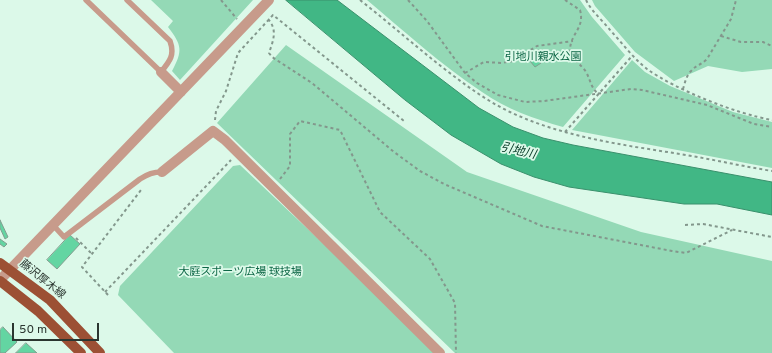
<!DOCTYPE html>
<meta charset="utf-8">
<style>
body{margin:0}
#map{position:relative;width:772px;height:353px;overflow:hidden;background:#dcf9e9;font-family:Overpass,sans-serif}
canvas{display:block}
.scale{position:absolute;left:12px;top:323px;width:87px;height:18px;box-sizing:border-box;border:2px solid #2b3630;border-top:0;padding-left:5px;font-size:12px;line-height:14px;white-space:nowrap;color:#2b3630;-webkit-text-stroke:3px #dcf9e9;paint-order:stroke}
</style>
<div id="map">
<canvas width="772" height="353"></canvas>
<div class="scale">50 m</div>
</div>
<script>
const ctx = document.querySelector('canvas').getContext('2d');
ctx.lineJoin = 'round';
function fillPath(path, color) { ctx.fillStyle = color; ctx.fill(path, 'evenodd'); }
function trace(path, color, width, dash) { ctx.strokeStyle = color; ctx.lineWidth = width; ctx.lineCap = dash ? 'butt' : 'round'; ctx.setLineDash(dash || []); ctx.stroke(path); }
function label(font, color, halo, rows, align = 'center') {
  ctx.font = font + ' Overpass,"Noto Sans JP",sans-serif'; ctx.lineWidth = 3.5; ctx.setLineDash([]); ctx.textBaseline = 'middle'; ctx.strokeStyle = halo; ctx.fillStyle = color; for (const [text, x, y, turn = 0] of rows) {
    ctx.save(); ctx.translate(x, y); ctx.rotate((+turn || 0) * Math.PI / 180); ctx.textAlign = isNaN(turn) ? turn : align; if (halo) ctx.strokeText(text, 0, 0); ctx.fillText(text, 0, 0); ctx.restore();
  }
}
fillPath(new Path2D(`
 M151,0H253L180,80L172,71C183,51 182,45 168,27L173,21Z
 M367,0H580L592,17L625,55L563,127C535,119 506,109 482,92C441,65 404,31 367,0Z
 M592,0H772V69L742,72L708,66L674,81L635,52L595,6Z
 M286,45L467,172L641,232L772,261V353H455L217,123Z
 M632,60L645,72L670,86L733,112L772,122V168L572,130Z
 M240,165L437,351L435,353H174L118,295L120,286L233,166Z`), '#94d9b6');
const water = new Path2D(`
 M286,0H337L479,108L513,127L543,138L573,145L772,182V215L717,204H684L569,187L534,177L501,164L451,135L405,100Z`);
fillPath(water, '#41b785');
trace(water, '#3a906c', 1);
const building = new Path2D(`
 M536,57L541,63L535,67L530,61Z
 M0,220L8,237L5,239L0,228Z
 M70,235L80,244L57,269L47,260Z
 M0,239L7,244L4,247L0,244Z
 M3,327L17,342L5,353H0V330Z
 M26,343L37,353H16Z`);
fillPath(building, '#63d5a2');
trace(building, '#829e8f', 1);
trace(new Path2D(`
 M221,0L237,19
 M360,0C388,22 414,45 442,67C464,84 485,100 510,112C563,137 623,145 680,154C711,159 741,166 772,171
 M408,0L427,21L465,73L477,83L498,95L525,102L544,101L631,89L642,90L707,105L754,124L772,127
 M565,0L580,10C585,28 571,33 570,49C570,58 582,65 586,72C591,81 590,86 598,94
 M586,0C592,12 603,21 611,31C623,44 633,58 647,69C676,90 737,114 772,120
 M268,19C278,30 273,41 269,53L272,57L312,83L394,152L420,171L444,184L542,226L672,251L686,253L732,230
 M721,36L741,42H763L772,46
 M465,73L484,62L502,63L513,61L537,46L573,41
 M683,89C685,83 686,76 691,71C696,65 701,65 707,59L731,19L736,0
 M215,120L216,111L226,91L238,53L273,15L404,121
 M565,132L632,56
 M280,179L290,166V134L300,121L340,130L380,212L430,259L455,303L456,353
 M685,225L703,224L772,237
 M76,238L92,254
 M105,292L231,160
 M108,295L82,267L141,190`), '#83978c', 2, [3, 3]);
trace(new Path2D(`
 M86,0L161,72C170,61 175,55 170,41L127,0
 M53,225L64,237L140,179C148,174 153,172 162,172`), '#c79b8b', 5.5);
trace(new Path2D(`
 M161,72L181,92
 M162,172L213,131L225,140L440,353
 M0,280L269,0`), '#c79b8b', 10);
trace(new Path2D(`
 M0,263L50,300L100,353
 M0,281L38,311L81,353`), '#9c5034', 10);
label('11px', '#0d6746', '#dcf9e9', [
 ["引地川親水公園",543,58],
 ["大庭スポーツ広場 球技場",240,273]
]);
label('11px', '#2b3630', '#dcf9e9', [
 ["藤沢厚木線",42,280,39]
]);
label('italic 12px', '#063a26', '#dcf9e9', [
 ["引地川",518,152,13]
]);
</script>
